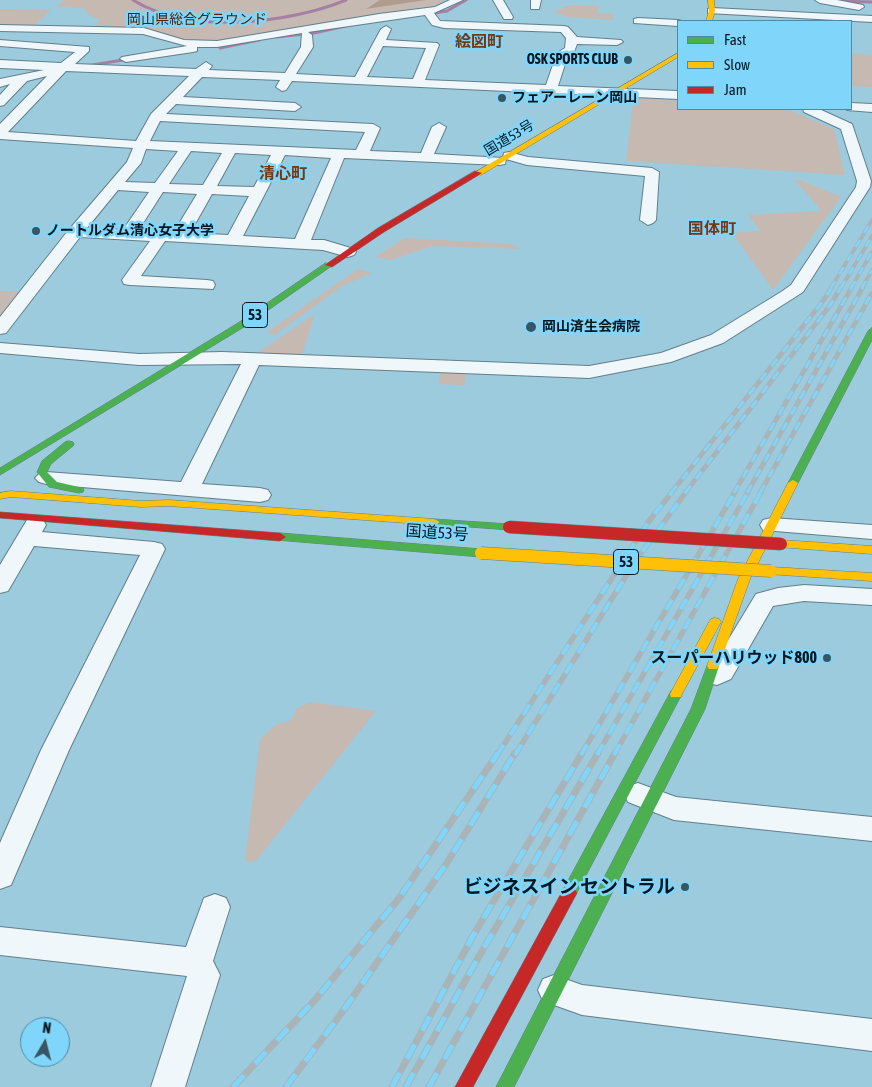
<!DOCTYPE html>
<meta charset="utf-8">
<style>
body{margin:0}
#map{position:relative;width:872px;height:1087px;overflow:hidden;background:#9ccbde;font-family:"Asap Condensed",sans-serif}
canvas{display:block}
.legend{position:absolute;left:677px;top:20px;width:175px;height:90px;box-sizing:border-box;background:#80d6fa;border:1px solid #4d8aa3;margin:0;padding:6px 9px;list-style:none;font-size:15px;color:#001721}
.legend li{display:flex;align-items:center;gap:10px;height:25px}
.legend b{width:25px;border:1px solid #4d8aa3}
.north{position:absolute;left:20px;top:1017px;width:50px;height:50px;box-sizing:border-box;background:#80d6fa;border:1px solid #4d8aa3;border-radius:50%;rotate:8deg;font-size:14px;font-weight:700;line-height:20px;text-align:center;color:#001721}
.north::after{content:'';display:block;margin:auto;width:18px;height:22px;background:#375663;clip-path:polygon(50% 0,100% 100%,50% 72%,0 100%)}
</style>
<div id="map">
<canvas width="872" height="1087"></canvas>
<ul class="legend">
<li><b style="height:6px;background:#4caf50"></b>Fast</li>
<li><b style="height:6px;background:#ffc107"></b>Slow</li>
<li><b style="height:6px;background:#c62828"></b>Jam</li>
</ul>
<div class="north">N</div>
</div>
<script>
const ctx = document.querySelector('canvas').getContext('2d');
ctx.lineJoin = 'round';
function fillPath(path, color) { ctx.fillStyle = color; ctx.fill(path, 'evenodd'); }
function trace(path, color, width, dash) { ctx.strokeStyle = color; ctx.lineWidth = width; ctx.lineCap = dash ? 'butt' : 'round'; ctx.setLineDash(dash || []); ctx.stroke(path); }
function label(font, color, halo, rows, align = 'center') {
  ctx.font = font + ' "Asap Condensed","Noto Sans JP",sans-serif'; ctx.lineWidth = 5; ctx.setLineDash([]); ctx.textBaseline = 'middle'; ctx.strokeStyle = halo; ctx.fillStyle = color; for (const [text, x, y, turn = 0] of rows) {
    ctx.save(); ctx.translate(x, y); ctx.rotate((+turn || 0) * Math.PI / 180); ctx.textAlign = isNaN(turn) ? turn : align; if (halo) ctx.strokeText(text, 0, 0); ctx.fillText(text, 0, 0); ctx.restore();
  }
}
fillPath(new Path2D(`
 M64,0H446L430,8L375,14L221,42L190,41L144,28L95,26L100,20L89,15L83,8L56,7Z
 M570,5L599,6L597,13L614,14L613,20L567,17L553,12Z
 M0,9L51,10L35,25H0Z
 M851,53L872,55V87L851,86Z
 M641,98L678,101V109H787L834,129L845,175L626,161L633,102Z
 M795,180H800L841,197L773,290L732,233L760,231L748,215L822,211Z
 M405,238L512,244L520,249L433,246L391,260L375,257Z
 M358,269L372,273L342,286L275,335L267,332Z
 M0,291L24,292L0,323Z
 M315,314L302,355L257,353Z
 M440,372L466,373L465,385L439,384Z
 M310,702L376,711L255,862L245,861L260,739L275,725L292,720L296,709Z`), '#c6b9b1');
fillPath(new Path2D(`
 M380,0H426L366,9Z`), '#b09b8f');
trace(new Path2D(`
 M133,0C189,35 287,24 346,0
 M838,1L872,2
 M429,14L447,11L466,0
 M276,37L314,33L350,25
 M220,48L259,40
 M92,65L129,59`), '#a67fa2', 3);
const street = new Path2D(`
 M450,0H463L434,13L440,21L564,26L568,27L577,37L621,40L623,42L617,45L577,44L574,52L568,55L558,86L678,91V99L292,81L286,90L282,91L276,87L280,80L202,77L183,97L295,103L301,107L295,111L176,104L166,114L373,124L380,128L370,151L421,153L432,127L439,123L446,127L434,154L503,158L504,153L509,152L528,157L652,168L659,172L656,220L653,223L648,225L640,220L645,176L527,165L506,159L505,164L500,165L344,158L311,240H324L354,249L356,252L354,255L348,257L323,250L165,241L141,276L207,280L213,281L215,285L213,289L130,285L124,284L122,280L150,241L80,237L6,333L0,334V317L67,232L127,162L133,148L0,139V124L47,76L27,81L4,105L0,106V95L10,84L0,87V79L44,70L0,68V60L61,63L75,52L0,46V40L89,47V51L75,64L196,69L206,62L212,66L209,70L285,73L301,47L302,33L217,47H197V51L193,52L126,62L120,59L122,57L187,46L143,34L0,31V25L144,28L184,40L217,41L379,14L435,7ZM425,15L432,25L444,28L561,32L566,38L565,48L557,53L546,85L425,80L439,45L437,43L386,40L391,29L386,26L381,29L355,77L296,74L313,47L312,35L308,32ZM383,46L426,48L413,79L367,77ZM66,71L189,76L151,114L136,141L8,132ZM160,121L365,132L356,150L150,141ZM146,149L178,151L155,183L125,182L141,163ZM191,151L222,153L203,185L169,184ZM235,153L271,155L254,187L217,186ZM285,155L331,158L295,239L243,236ZM118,190L149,192L123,230L87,228ZM163,192L197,194L174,232L138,231ZM212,194L249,196L228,235L190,233Z
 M493,0H503L513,17L512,19H504Z
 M531,0H541L539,9H531Z
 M815,0H837L863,5L864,7L859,10L820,3Z
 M712,8L872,16V22L708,13V9Z
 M638,18L678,20L682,21H678V26L634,23V19Z
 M851,103L872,104V112L847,110L851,109Z
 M803,109H819L852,124L871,181L870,187L803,292L723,343L671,362L589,378L259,365L202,484L260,488L268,490L271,495L268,500L260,502L46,484L39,482L35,478L39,474L46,472L181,482L241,364L139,365L0,353V343L139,354L222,352L589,366L661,353L711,335L781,292L791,285L856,187L857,181L841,129L804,112Z
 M35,518L43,520L46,525L42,532L154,542L162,544L165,549L69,750L11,885L0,889V843L41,750L140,555L34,546L8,591L0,593V565L27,520Z
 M771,518L872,525V539L763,530L760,525L763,520Z
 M804,585L872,589V605L804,601L773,606L731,679L717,685L708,683L704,676L713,665L756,594L778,588Z
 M638,783L676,797L872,817V841L674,820L628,802L624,794L628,786Z
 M215,894L226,898L230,907L213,961L220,975L185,1087H151L187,976L0,955V927L186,947L204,898Z
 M554,975L582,985L872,1019V1051L582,1015L543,1001L538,990L543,979Z`);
const fast = new Path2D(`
 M326,263L333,265L244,327L0,475V468L238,323Z
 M872,328V340L798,483L793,486L789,485L788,483L868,331Z
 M69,441L73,442L74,444L73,446L51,464L47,472L57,482L83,488L84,490L83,492L79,493L49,487L37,472L42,461L65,442Z
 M434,519L509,524L515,527L509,530L430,524L428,522L430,520Z
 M280,533L481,549L487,553L481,557L276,540L274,537Z
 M713,661L717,663L719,666L705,709L514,1087H496L691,709L707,666L709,663Z
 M676,689L681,691L682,694L574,898L569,900L564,898L561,893L564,888L671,691Z`);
const slow = new Path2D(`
 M708,0H714L715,11L712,21H706L709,11Z
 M678,53V57L481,175L474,173Z
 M793,480L798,483L750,579L719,666L717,669H709L707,666L738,579L788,483Z
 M11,491L141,501L169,500L434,519L440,522L434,525L169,506L141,507L11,497L0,499V493Z
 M781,540L872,546V554L777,547L775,544L777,541Z
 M771,567L872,573V581L767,574L765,571Z
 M715,618L719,619L721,622L682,694L681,697H671L670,694L709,622L711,619Z`);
const jam = new Path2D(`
 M475,171L482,173L384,232L332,267L325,265L378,228Z
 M0,512L280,533L286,537L280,541L0,518Z
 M569,886L574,888L577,893L473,1087H455L564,888Z`);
trace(street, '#617f8b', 2);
trace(fast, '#617f8b', 1);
trace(slow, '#617f8b', 1);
trace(jam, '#617f8b', 1);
fillPath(street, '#f0f7fa');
fillPath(fast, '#4caf50');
fillPath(slow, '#ffc107');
fillPath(jam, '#c62828');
const railFar3 = new Path2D(`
 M831,288L872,220
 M841,288L872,236
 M851,288L872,252
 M862,288L872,270`);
const railFar2 = new Path2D(`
 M671,493L823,301L832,287
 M685,493L831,304L841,287
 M734,493L852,287
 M747,493L863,287
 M760,493L872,293`);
const railFar1 = new Path2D(`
 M497,755L649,521L672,492
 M515,755L634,563L686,492
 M581,755L735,492
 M597,755L748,492
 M614,755L761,492`);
const rail = new Path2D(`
 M233,1087L315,1000L400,897L498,753
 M286,1087L340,1015L445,866L515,753
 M392,1087L474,934L582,753
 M406,1087L474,965L598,753
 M429,1087L615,753`);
trace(railFar3, '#a9b4b9', 4);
trace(railFar2, '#a9b4b9', 5);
trace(railFar1, '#a9b4b9', 5.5);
trace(rail, '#a9b4b9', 7);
trace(railFar3, '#80d6fa', 2.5, [8]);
trace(railFar2, '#80d6fa', 3, [9]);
trace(railFar1, '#80d6fa', 4, [12]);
trace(rail, '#80d6fa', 5, [16]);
const slowBridge = new Path2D(`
 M481,553L771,571`);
const jamBridge = new Path2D(`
 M509,527L781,544`);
trace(slowBridge, '#617f8b', 13, []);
trace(jamBridge, '#617f8b', 13, []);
trace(slowBridge, '#ffc107', 12);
trace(jamBridge, '#c62828', 12);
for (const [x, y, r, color] of [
 [628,60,5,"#375663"],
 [502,98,5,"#375663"],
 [36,231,5,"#375663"],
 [531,327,6,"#375663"],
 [827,658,5,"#375663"],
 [685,887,5,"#375663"]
]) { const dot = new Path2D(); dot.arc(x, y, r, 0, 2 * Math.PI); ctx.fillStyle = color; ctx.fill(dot); trace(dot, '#80d6fa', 2); }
label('14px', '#522003', '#80d6fa', [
 ["岡山県総合グラウンド",197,20]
]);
label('bold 14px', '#001721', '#80d6fa', [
 ["OSK SPORTS CLUB",618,60,"right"],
 ["フェアーレーン岡山",512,98],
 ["ノートルダム清心女子大学",46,231],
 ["岡山済生会病院",542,327]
], 'left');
label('14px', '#001721', '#80d6fa', [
 ["国道53号",509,138,-31]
]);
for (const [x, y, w] of [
 [255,315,25],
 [626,562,25]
]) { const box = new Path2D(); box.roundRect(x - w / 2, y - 12.5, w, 25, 4); ctx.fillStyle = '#80d6fa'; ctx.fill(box); trace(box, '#001721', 1); }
label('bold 15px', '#001721', null, [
 ["53",255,315],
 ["53",626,562]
]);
label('bold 16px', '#763713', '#80d6fa', [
 ["絵図町",479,42],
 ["清心町",283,174],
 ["国体町",712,229]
]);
label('16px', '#001721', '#80d6fa', [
 ["国道53号",437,533,4]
]);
label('bold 16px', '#001721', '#80d6fa', [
 ["スーパーハリウッド800",817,658]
], 'right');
label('bold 19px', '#001721', '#80d6fa', [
 ["ビジネスイン セントラル",675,887]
], 'right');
</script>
